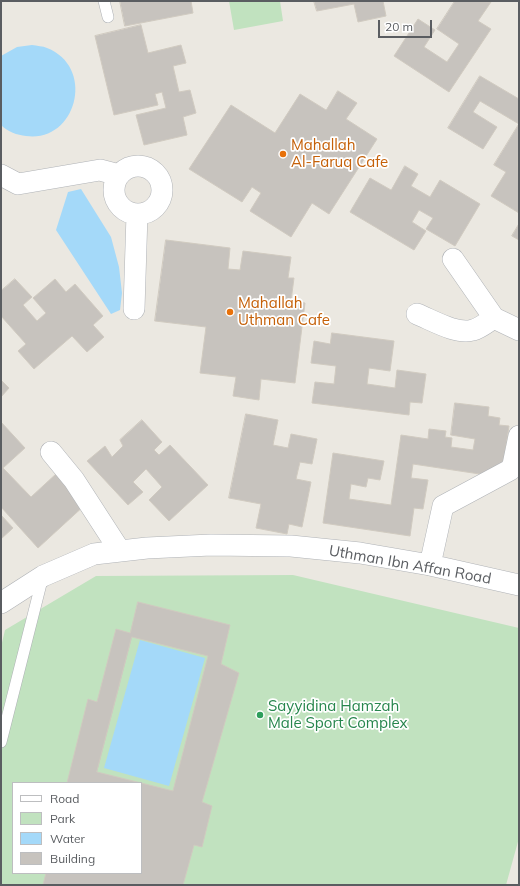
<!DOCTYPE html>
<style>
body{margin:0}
#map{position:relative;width:520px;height:886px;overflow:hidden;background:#ebe8e1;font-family:Mulish,sans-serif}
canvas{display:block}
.frame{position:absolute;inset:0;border:2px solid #5a5d61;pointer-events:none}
.legend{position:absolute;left:12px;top:782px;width:130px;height:92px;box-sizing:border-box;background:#fff;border:1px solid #bdbec0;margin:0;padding:5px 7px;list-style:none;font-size:12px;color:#5a5d61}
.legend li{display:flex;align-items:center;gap:8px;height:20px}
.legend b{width:20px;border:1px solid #bdbec0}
.scale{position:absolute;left:378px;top:20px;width:54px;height:18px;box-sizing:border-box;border:2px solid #5a5d61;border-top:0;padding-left:5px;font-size:12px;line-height:14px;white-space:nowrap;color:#5a5d61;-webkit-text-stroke:3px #fff;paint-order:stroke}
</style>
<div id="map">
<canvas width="520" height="886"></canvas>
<div class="frame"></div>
<ul class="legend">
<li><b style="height:5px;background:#fff"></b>Road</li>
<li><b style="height:11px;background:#c1e2bf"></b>Park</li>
<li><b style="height:11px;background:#a4d9f9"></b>Water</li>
<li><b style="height:11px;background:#c7c3be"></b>Building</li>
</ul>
<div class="scale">20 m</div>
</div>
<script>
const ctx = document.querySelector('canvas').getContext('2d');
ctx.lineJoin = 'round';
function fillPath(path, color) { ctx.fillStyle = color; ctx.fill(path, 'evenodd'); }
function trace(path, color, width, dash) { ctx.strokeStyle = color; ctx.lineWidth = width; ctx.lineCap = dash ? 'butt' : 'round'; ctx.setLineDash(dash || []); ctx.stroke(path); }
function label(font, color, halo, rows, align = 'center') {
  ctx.font = font + ' Mulish,sans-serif'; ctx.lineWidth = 3.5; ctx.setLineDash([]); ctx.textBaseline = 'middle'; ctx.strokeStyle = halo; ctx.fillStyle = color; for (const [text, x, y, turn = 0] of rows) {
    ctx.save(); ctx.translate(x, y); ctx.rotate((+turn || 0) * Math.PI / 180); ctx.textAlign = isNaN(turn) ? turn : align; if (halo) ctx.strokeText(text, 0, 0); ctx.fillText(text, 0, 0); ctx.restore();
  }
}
fillPath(new Path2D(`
 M229,1H280L283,21L234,30Z
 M293,575L519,628V838L506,885H1V647L5,630L96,576ZM13,783H141V873H13Z`), '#c1e2bf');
fillPath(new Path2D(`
 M32,45C37,46 43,46 47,48C96,67 77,143 26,136C17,135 8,132 1,125V56L17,47Z
 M81,189L111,237L119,267L122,293L120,310L111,314L56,230L68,192Z
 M140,640L205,658L169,786L104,768Z`), '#a4d9f9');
const building = new Path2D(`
 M120,1H191L193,13L125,26Z
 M314,1H383L386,16L358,22L354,4L317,11Z
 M455,1L491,2L478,21L491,29L449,92L394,56L418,19L435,30L424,47L447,62L459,44L437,29Z
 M141,25L148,53L181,45L186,63L173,66L179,92L190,90L196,113L183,117L187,135L144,145L136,115L166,108L162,92L155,94L158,105L114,115L95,36Z
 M480,76L519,99V124L480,101L473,112L497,127L483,149L448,128Z
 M338,91L357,103L346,119L377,139L329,214L312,203L291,237L250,211L261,193L252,187L242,202L189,169L231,105L275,133L300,94L326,110Z
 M519,124L518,164L519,213L491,196L506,172L494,165Z
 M405,166L418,174L411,186L430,197L440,180L480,204L455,246L426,229L433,218L419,210L412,222L426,231L414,250L350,212L370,178L391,190Z
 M519,224V240L512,236Z
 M166,240L230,248L228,269L240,270L243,251L291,257L288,278H294L291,301L305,303L295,383L261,379L259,400L233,396L236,377L200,373L206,327L155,321Z
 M15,279L32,297L23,305L37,321L46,313L33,298L55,279L66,292L75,284L103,316L93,325L104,337L87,352L72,336L34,369L18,351L26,344L1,316V291Z
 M332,333L394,341L390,371L369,368L367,384L395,388L397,370L426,374L422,403L410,402L409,415L312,403L315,382L334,384L336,366L311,363L314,341L330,344Z
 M1,380L9,388L1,397Z
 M455,403L489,407L488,416L500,418L499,425L509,426L505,452L511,468L493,476L413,464L411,478L428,480L423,509L414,508L410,536L323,523L333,453L384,461L380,480L368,478L366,487L351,484L349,499L391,505L401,435L428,439L429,429L446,431L445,437L452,438L451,447L473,450L475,439L451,435Z
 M246,414L278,420L273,445L288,448L291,434L317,439L312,464L300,462L296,479L311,482L302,527L289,524L287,534L256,528L261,504L229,498Z
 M142,420L162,442L154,450L159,455L170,445L208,485L169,521L149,500L162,487L146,469L133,482L143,492L128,505L87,461L105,446L112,457L123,446L120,440Z
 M1,422L25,448L3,468L31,497L57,473L86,504L38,548L1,507Z
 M1,515L13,528L1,539Z
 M138,602L230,625L221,664L239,673L202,802L212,806L202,847L194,845L183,885H43L46,873H141V783H67L88,699L97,702L116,629L130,633ZM132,637L208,656L173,791L97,772Z`);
fillPath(building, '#c7c3be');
trace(building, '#d0cac0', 1);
const service = new Path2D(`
 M104,1L108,17
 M1,742L43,576`);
const minor = new Path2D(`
 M114 190a24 24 0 1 1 48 0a24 24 0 1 1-48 0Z
 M1,175L18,184L100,170L119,175
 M453,259L494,318L519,330
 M134,309L137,214
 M417,314C432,320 457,335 473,330C481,328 487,322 494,318
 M51,452L74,480L120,551
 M430,565L443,506L510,470L513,465L519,436
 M1,603L43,576L94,554L147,548L211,545L291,546L360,553L430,565L519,585`);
trace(service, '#afb2b6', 12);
trace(minor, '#afb2b6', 22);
trace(service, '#fff', 11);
trace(minor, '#fff', 21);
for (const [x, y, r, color] of [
 [283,154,4,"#e8710a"],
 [230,312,4,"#e8710a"],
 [260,715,4,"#2e9e5b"]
]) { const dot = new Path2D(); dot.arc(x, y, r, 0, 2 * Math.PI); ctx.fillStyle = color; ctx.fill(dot); trace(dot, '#fff', 1.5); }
label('15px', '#c56008', '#fff', [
 ["Mahallah",291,145],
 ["Al-Faruq Cafe",291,162],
 ["Mahallah",238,303],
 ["Uthman Cafe",238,320]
], 'left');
label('15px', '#5a5d61', '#fff', [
 ["Uthman Ibn Affan Road",410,565,10]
]);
label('15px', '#27864d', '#fff', [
 ["Sayyidina Hamzah",268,706],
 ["Male Sport Complex",268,723]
], 'left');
</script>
